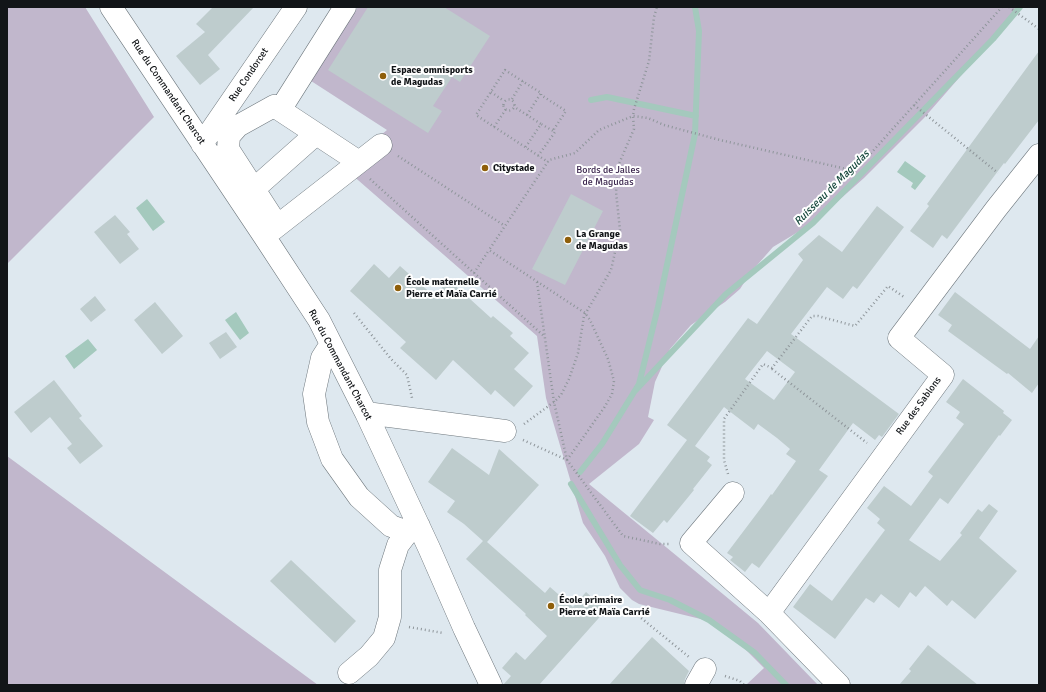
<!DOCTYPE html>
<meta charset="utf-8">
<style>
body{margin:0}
#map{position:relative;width:1046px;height:692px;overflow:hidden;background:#dee8ef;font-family:Signika,sans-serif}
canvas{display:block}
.frame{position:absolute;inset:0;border:8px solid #121518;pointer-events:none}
</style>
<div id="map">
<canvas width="1046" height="692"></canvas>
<div class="frame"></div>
</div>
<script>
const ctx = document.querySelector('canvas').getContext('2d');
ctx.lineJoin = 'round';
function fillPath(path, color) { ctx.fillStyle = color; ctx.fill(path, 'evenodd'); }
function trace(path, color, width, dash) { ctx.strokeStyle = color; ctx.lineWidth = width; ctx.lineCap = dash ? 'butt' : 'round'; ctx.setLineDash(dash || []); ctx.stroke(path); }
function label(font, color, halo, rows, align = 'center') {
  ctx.font = font + ' Signika,sans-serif'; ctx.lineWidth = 4; ctx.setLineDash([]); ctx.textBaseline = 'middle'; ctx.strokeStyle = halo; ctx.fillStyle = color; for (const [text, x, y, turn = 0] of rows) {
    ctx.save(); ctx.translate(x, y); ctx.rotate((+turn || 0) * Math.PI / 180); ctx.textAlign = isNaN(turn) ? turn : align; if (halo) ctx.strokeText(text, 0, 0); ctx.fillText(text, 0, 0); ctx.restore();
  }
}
fillPath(new Path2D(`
 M7,7H85L154,117L7,264Z
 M358,7H1021L924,118L864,178L813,223L773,247L751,272L740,289L725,302L691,325L670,349L655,382L648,417L654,420L639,444L589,484L672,552L758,623L818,685H746L764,668L737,641L713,622L639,604L632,600L620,588L605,556L583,523L546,398L537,336L343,167L387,130L308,79Z
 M7,456L318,685H7Z`), '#c1b7cc');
fillPath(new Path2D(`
 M905,161L926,176L915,190L911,187L913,183L897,172Z
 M147,199L165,222L153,231L136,208Z
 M236,312L249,333L240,340L225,320Z
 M88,339L97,350L74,369L65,356Z`), '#a4c9bd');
trace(new Path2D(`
 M591,100L607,97L696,116
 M634,392L726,294L813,223L993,39L1020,7
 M580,472L602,444L639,384L658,307L695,134L699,31L695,7
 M571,484L620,565L640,590L670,600L709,620L755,653L786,685`), '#a4c9bd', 6);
fillPath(new Path2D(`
 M213,7H254L208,55L220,69L200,85L176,56L205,32L196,24Z
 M368,7H444L490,36L460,82L452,77L433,106L442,111L428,133L328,70Z
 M1039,51V120L1005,164L1004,163L947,239L942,235L933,248L910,231L929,206L927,204Z
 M571,194L603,211L565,285L532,269Z
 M877,206L904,227L857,289L853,286L843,299L827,287L791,334L899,414L882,437L879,435L875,440L853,423L819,470L828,476L759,568L752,563L745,572L730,560L733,557L727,553L764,504L771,494L772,495L796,461L786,454L790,449L777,438L758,424L754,430L724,407L695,446L710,457L707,461L712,465L693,489L694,490L667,523L664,520L653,533L630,516L687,440L667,425L748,318L757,324L803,260L798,254L819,235L842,252ZM767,351L795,372L774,400L745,379Z
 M115,215L130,232L127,234L139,249L120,264L94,232Z
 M374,264L389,278L400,266L434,296L449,280L491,318L493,316L513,333L510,336L529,353L514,369L533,386L514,407L495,390L491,395L453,360L436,380L400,348L406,342L350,291Z
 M955,292L1030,349L1039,336V383L1032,393L1008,373L1007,374L948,331L952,325L938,315Z
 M95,296L106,310L91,322L80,309Z
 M155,302L183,336L162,354L134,320Z
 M226,332L237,347L220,359L209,343Z
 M963,379L1004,411L1003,413L1012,420L1000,436L999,435L948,504L940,498L909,540L940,561L962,535L960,533L978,509L982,512L989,504L998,511L979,538L1017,571L975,619L952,600L947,606L925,586L916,597L910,592L899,608L881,594L874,603L866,598L835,639L793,607L810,584L832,601L855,570L885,530L877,523L880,519L867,508L884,486L911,506L933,476L928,472L964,424L956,418L960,412L946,402Z
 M54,380L82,416L79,418L103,446L80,464L67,448L72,444L50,417L31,433L14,412Z
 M452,448L489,475L499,449L539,485L487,542L545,593L550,587L573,607L586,592L606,610L539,685H503L511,676L502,668L516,652L525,660L547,636L525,615L526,614L466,559L483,541L464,524L447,512L455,501L428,482Z
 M291,560L356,621L335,643L270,581Z
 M652,637L689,671L685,679L684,685H609Z
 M928,645L978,685H899L911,671L909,669Z`), '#becccd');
const minor = new Path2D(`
 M111,7L264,236L319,320L366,413L429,548L464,628L491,685
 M280,110L345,7
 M202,144L296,7
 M254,189L316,134
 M277,225L228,149L229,136L238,126L274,106L359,162
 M267,234L381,145
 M331,344L322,358L314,394L318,422L332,459L359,497L391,526L408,532
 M366,413L505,431
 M733,493L691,543L769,613
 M349,673L369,656L384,638L390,617V570L398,545L408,532L419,526
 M696,685L705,669
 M839,685L769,613L943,375L899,338L996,209L1039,155`);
trace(minor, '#6e777d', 23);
trace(new Path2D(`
 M1009,7L1039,29
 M491,92L504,101
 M541,94V95L566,111L554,129L555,132
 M512,99L523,81
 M503.5 105a5.5 5.5 0 1 1 11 0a5.5 5.5 0 1 1-11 0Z
 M514,105L516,108L541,124L525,148
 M914,105L998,173
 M527,115L541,93L505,70L476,115L548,162
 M494,127L506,109
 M398,156L505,226
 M538,156L555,132L541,124
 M370,179L545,337
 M474,273L489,250
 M537,282L554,402L567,460
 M354,313L391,359L407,375L412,398
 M772,369L867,443
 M524,424L554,402L561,395L569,379L578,353L584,316L611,270L620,230L616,192L618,166L634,129L633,116L634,109L649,61L654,17L657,7
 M523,440L567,460L623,536L660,544H671
 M567,460L604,408L612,394L614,381L608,359L590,320L585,313L489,250L549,160L575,153L599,130L633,116L648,118L664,125L720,140L855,171L1002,7
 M728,474L724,460V419L763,364L772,368L812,316H818L855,326L888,286L904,297
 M635,613L689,657
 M409,627L443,633
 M725,676L740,681L744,685`), '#8e959a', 2.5, [1, 3]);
trace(minor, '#fff', 22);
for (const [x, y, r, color] of [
 [383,76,4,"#8f5f0b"],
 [485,168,4,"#8f5f0b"],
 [568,240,4,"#8f5f0b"],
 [398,288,4,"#8f5f0b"],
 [551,606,4,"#8f5f0b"]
]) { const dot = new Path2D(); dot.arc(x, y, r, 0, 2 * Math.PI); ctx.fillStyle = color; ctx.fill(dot); trace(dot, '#fff', 1.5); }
label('bold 10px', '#121518', '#fff', [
 ["Espace omnisports",391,70],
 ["de Magudas",391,82],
 ["Citystade",493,168],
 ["La Grange",576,234],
 ["de Magudas",576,246],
 ["École maternelle",406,282],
 ["Pierre et Maïa Carrié",406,294],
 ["École primaire",559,600],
 ["Pierre et Maïa Carrié",559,612]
], 'left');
label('10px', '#121518', '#fff', [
 ["Rue Condorcet",249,75,-56],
 ["Rue du Commandant Charcot",168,92,56],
 ["Rue du Commandant Charcot",340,365,62],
 ["Rue des Sablons",919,406,-54]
]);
label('10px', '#3d284f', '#fff', [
 ["Bords de Jalles",608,170],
 ["de Magudas",608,182]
]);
label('italic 11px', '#16483c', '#fff', [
 ["Ruisseau de Magudas",832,188,-45]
]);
</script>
